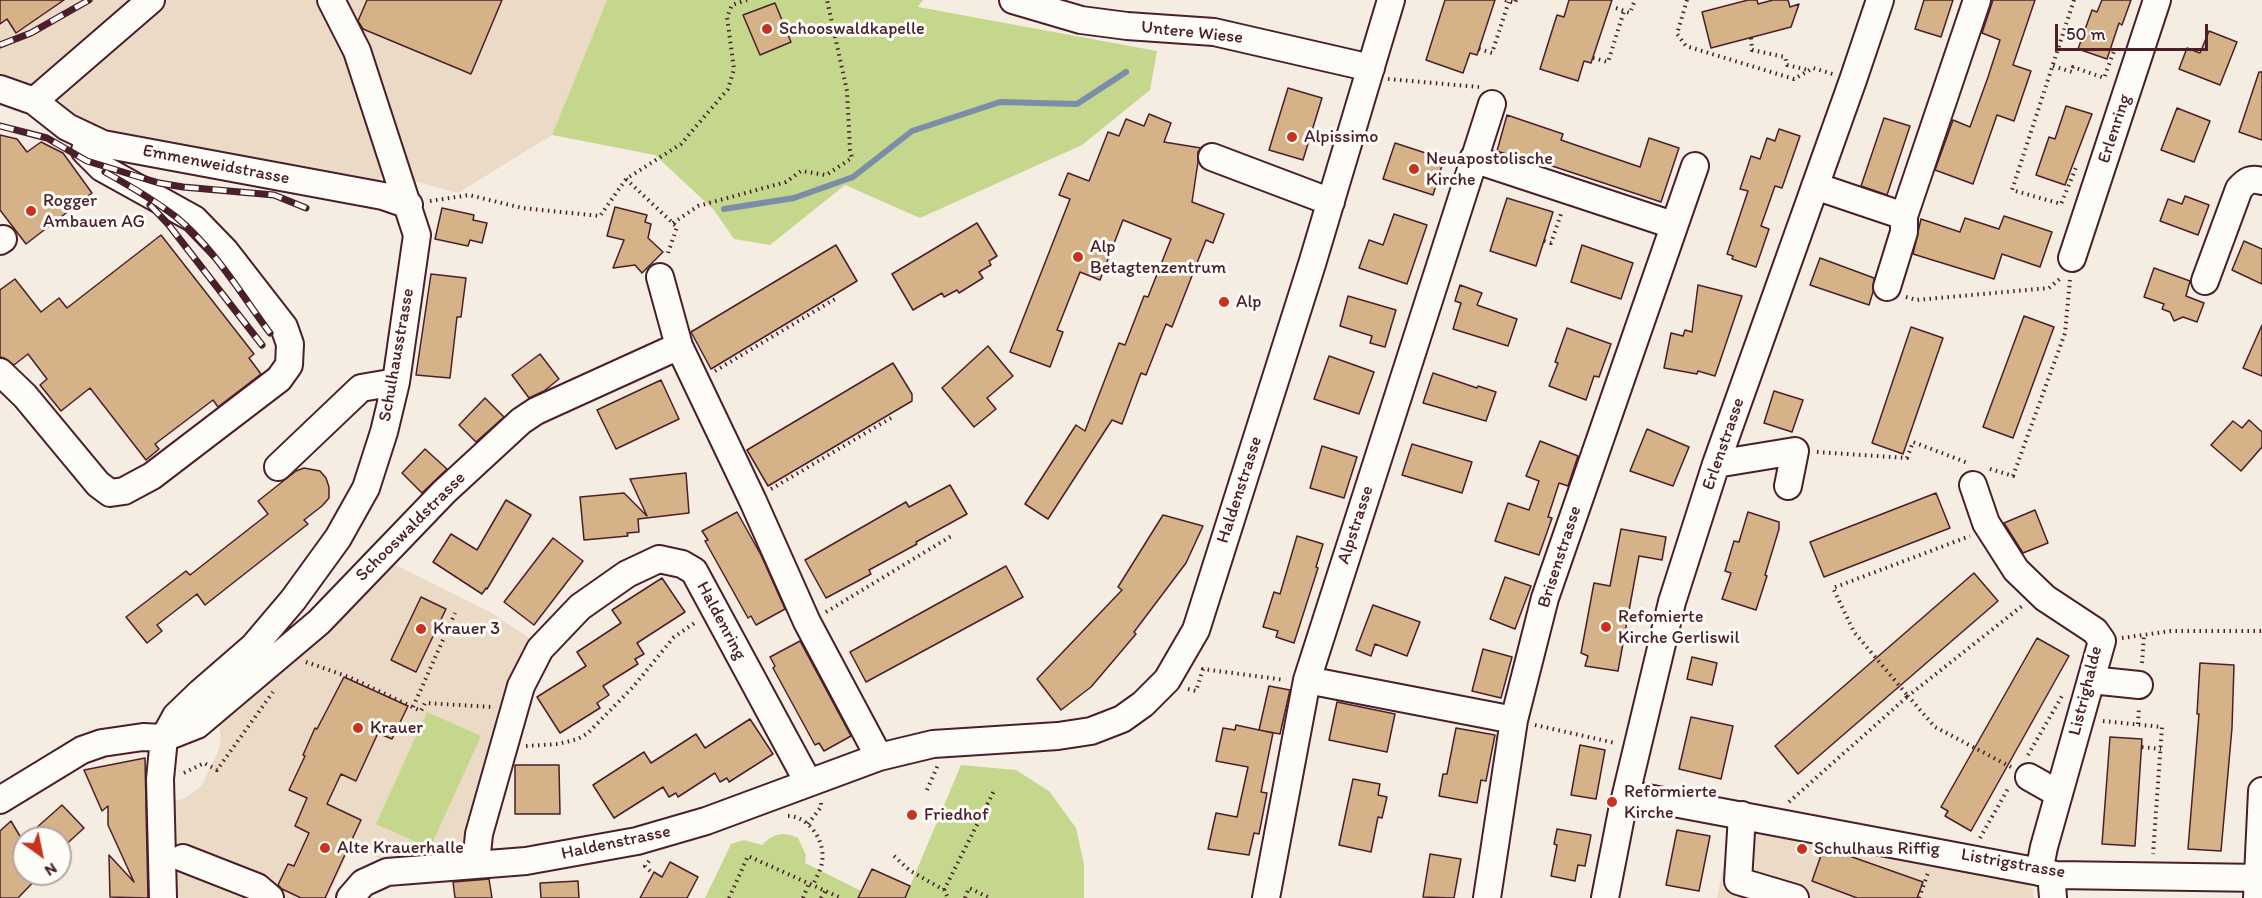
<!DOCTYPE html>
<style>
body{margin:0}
#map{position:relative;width:2262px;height:898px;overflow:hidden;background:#f5ede1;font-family:Itim,sans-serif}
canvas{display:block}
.north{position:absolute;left:12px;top:826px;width:60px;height:60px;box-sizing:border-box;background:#fdfcf7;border:2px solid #b5a4a5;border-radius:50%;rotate:147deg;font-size:16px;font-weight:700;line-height:24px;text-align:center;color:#4a1f2b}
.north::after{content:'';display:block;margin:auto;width:21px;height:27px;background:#c8321e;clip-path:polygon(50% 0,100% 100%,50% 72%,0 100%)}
.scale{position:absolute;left:2055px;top:24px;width:153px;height:27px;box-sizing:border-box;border:3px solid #4a1f2b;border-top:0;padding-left:8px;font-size:18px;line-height:21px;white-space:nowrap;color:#4a1f2b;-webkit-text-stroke:4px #fdfcf7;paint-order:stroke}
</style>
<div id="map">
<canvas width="2262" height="898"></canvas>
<div class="north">N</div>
<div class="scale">50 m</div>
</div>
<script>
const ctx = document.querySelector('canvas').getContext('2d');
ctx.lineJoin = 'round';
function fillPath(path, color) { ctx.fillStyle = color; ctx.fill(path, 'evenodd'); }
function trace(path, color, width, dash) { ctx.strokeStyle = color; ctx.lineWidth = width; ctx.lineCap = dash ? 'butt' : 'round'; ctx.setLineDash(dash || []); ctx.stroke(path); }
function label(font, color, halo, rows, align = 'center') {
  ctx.font = font + ' Itim,sans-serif'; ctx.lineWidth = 6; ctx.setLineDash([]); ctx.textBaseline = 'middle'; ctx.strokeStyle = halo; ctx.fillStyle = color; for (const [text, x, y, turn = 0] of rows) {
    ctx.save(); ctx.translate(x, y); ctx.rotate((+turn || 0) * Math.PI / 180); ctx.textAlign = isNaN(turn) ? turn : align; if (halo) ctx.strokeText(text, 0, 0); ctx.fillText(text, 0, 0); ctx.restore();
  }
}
fillPath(new Path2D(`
 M0,0H607L552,135L458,193L414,181L406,160L384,168L377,186L117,141L86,127L59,99L0,74Z
 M383,559L490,612L531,639L533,643L500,710L467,839L457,850L445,853L378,858L352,845L327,898H171V801L183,799L201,787L218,752L221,739L219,725L213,716Z
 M1733,821L2020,877L2033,888L2034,898H1717Z`), '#ebdbc6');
fillPath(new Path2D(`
 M607,0H923L918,7L1157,51L1150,90L1082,145L920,218L845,185L770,245L734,239L714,210L655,155L552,135Z
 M427,712L481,736L430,848L376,824Z
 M961,765L1016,770L1049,791L1076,828L1084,864V898H705L731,844L744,840L762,845C773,833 784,831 798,838L806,855L805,863L861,891L872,869L910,886Z`), '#c5d78c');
trace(new Path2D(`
 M724,209L794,198L853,177L912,131L1000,102L1077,104L1126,72`), '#7b8da9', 6);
const building = new Path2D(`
 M0,0H64L16,33L7,19L0,24Z
 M367,0H502L471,74L363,29L358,21Z
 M1445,0H1495L1477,55L1470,53L1463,73L1426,60Z
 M1569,0H1612L1591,63L1584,61L1578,81L1540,69L1557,15L1564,17Z
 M1748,0H1757L1758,4L1773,0H1788L1790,7L1799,4L1791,27L1711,48L1702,12Z
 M1924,0H1953L1941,37L1915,29Z
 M1993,0H2035L2013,65L2031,71L2014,121L1997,115L1973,184L1935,170L1953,120L1970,127L1988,77L2000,40L1982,33Z
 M2102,0H2131L2122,25L2119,23L2107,59L2078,49L2092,10L2097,12Z
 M775,3L791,42L760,55L743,15Z
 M2209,31L2237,42L2220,85L2179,69L2187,48L2200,53Z
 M2259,72H2262V140L2239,132Z
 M1288,88L1322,98L1303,160L1269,150Z
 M2066,106L2092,114L2065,185L2036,175L2049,137L2055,139Z
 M2177,108L2210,121L2194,162L2161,150Z
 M1149,114L1171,123L1164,142L1201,148L1198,152V162L1192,202L1224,214L1213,243L1206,240L1172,327L1166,324L1146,375L1141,373L1122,424L1112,420L1048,519L1025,504L1076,425L1085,431L1119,343L1125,345L1144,296L1148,297L1171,239L1123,220L1100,280L1080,272L1057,330L1063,332L1050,367L1010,352L1070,199L1059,195L1068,173L1089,181L1108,132L1119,136L1126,119L1144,126Z
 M1507,115L1563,134L1561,140L1640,167L1649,138L1679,148L1661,202L1534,160L1533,163L1497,151Z
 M1884,118L1910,126L1887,195L1861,186Z
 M1779,129L1800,136L1782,188L1775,186L1761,226L1769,229L1756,267L1732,259L1733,256L1727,254L1748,191L1740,189L1751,156L1760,159L1767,138L1775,141Z
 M0,135L17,139L27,152L41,142L63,153L92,193L26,244L0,210Z
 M1395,143L1444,159L1433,195L1383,179Z
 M2185,196L2209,205L2198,235L2160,221L2168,199L2182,204Z
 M1507,198L1553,212L1536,266L1490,251Z
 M615,207L647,215L645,222L651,224L648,238L663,252L642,273L635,265L613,268L624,240L607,236Z
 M442,208L474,215L473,220L487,223L482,243L470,240L468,246L435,239Z
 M1394,214L1427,225L1407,284L1359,268L1369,240L1383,245Z
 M2004,216L2052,232L2040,267L2002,254L1994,279L1913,254L1921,219L1960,232L1965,218L1999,229Z
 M977,223L997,256L989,261L991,265L979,272L983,278L959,293L957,290L944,297L942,293L913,310L892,274Z
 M161,235L254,354L249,358L261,374L218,407L213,400L155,444L159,449L146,460L90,388L61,411L40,385L47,379L28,354L14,365L4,358L0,357V290L15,279L41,312L59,298L67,308Z
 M2244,241L2262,249V284L2232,270Z
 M836,245L857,281L711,369L691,332Z
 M1582,245L1633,263L1621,299L1571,282Z
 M1820,258L1874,278L1873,292L1869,305L1810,285Z
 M2154,268L2190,281L2186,296L2204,303L2197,322L2183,317L2174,321L2170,312L2162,309L2164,304L2144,297Z
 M431,274L466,278L461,317H457L450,378L416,375Z
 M1460,285L1482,293L1477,305L1517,319L1508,346L1453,329L1461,303L1455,301Z
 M1698,285L1742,296L1715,376L1698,371L1697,374L1664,368L1671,333L1683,336L1685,330L1692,332Z
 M1348,296L1396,310L1385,347L1370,343L1372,336L1340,326Z
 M2024,316L2054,327L2013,438L1983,427Z
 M2262,325V376L2243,368Z
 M1911,327L1943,338L1903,454L1872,443Z
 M1567,328L1611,344L1599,377L1594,376L1586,400L1549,386L1558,363L1555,362Z
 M988,346L1013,376L987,398L996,409L974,427L942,388Z
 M540,354L559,379L544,391L529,398L512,375Z
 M1329,356L1374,372L1359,414L1314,399Z
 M893,363L912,394V401L768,486L747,450Z
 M1433,373L1477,388L1478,386L1496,392L1486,421L1423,403Z
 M661,380L679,419L616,449L597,410Z
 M1774,391L1803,400L1792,432L1764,423Z
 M485,398L504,417L476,442L459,425Z
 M2249,420L2262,432V447L2241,471L2211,445L2233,421L2242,428Z
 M1647,429L1689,447L1673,486L1630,471Z
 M1540,441L1578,456L1568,486L1559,483L1548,517L1552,518L1539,555L1495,541L1508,503L1529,510L1539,481L1526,476Z
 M1412,444L1472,462L1462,493L1402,475Z
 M1322,446L1357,457L1344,498L1310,488Z
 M425,449L447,469L422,493L402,473Z
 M304,468L320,471L326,478L329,487V498L322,506L304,520L308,524L205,605L197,594L157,625L162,631L147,643L126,617L186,571L190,575L268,514L258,501L296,471Z
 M686,473L689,513L638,519L639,532L627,533L628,536L584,540L580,497L624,493L647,516L630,479Z
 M950,485L967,514L916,542L917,544L869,570L871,574L826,598L805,560L906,502L909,507Z
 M1936,493L1950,528L1824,577L1810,542Z
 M506,500L531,515L487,589L486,588L482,594L433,562L451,534L477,550Z
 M2035,510L2048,543L2023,553L2004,523Z
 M737,512L761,555L785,609L756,625L751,616L748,618L705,541L708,540L702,531Z
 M1748,512L1779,522V529L1765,575L1767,576L1756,610L1722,599L1731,573L1725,571L1734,541L1739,542Z
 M1163,515L1203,526L1186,563L1134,632L1136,634L1091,687L1061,710L1037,679L1122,590L1118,587Z
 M1621,529L1666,537L1662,560L1639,556L1618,671L1585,666L1588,656L1581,653L1594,583L1610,586Z
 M1297,536L1323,544L1316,567L1318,568L1294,643L1276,637L1278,631L1263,627L1274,592L1280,594Z
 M553,538L583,561L534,625L504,602Z
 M1006,566L1023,597L866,682L850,652Z
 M1974,573L1998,601L1798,774L1775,746Z
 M1505,577L1531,586L1515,629L1490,619Z
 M662,578L685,612L637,643L644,654L635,659L638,664L603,686L609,695L597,703L600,708L560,733L537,697L586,666L577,652L621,623L612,610Z
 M421,597L446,609L416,672L391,660Z
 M1373,605L1420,622L1407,656L1375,644L1371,656L1356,650Z
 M2037,638L2069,656L1971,831L1945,816L1948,811L1941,807Z
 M800,641L851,736L824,751L819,743L815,745L773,668L775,666L770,657Z
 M1483,649L1512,657L1501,698L1472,691Z
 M1692,657L1717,663L1712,685L1687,679Z
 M2200,663L2234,665L2232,728L2221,851L2188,849L2199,714H2197Z
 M344,677L408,706L392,739L378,733L356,781L341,774L327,804L361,820L325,898H301L282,889L278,885L288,864L294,866L309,833L295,826L307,798L289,790L305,756L303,755L315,728L317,729Z
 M1269,686L1290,690L1280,734L1259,730Z
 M1337,702L1395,714L1387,752L1329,740Z
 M1691,717L1733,726L1721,779L1679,769Z
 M750,719L773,754L729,782L727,778L720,782L715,773L678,797L676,793L669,797L663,787L614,818L593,785L644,752L651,763L696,734L705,748Z
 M1236,725L1273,733L1261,792L1267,793L1259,834L1254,833L1249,855L1208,849L1216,813L1237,817L1248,767L1216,761L1223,728L1235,730Z
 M1456,728L1495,735L1486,781L1481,780L1477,803L1439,796L1443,774H1447Z
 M2110,737L2142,739L2135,846L2102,844Z
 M1580,745L1605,750L1596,799L1571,795Z
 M145,758L148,898L110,897L109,855L134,882L108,825V806L102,811L84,770Z
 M515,765H559L560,814H515Z
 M1353,779L1380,784L1378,795L1387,797L1382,818L1378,817L1371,852L1339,845Z
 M62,805L84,828L60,850V838H25Z
 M11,821L24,843V874H41L18,898H0V831Z
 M1557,829L1591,835L1585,866L1578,865L1575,881L1551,876L1557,845L1554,844Z
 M1677,830L1710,836L1699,891L1666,885Z
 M1824,847L1923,882L1917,898H1857L1812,881Z
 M1430,854L1461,859L1454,898L1423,897Z
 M670,862L698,877L687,898H640L654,872L662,877Z
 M872,869L910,886L905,898H858Z
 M489,879L492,898H455L453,882Z
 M578,881L579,898H541L540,883Z`);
fillPath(building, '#d5b287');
trace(building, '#4a1f2b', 1.5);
const minor = new Path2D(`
 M1013,0L1081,20L1127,26L1214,32L1371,68
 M0,89L34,101L67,127L103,144L383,196L409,205
 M34,101L151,0
 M1212,157L1331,202
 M1473,159L1673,225
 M1815,186L1904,216
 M0,241L3,239
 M2072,258L2157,0
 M660,277L679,346L753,501L807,622L879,757
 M2205,281L2239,189C2247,180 2251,178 2262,181
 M1887,287L1904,232V216L1977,0
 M0,372L25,396L98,484L110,493L124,491L152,476L279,379L289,365L290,344L284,327L225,251L194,219L102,168L85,151L88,137
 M1716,464L1795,451L1788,486
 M278,467L361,388L396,382
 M1973,485L1986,523L2016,570L2045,598L2095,631L2102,641L2044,847L2039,872
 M1307,680L1514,720
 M2091,680L2139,685
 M2029,777L2059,794
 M1626,794L2056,875L2262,878
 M0,800L82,750L102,743L143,737L164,738L197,725L319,622L444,492L521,421L536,411L679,346
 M1742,815L1738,881L1795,898
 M183,858L257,887L270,898
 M476,864L479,834L521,686L540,649L580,607L627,574L659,559L682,564L694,571L808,782
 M163,898L160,779L164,738L176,716L201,692L254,646L293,600L338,538L366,488L384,432L396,382L417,235L357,51L331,0
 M350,898L363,883L387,872L526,861L637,841L706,821L879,757L933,744L1058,736L1091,731L1122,719L1143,704L1167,680L1196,630L1312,264L1391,0
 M1266,898L1307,680L1492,104
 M1487,898L1514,720L1545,598L1695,166
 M1605,898L1622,811L1672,602L1716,464L1853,80L1880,0
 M2053,898L2052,885L2056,875
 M2257,898L2262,791`);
trace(minor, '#4a1f2b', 30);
trace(new Path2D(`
 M1505,0L1515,3L1516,0
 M1687,0L1677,34L1686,46L1794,79L1813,68L1833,74
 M2074,0L2012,190L2061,204L2077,165
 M1616,8L1630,13L1635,0
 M1751,38L1752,50L1785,57L1787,65L1808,70
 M1479,49L1492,53L1509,1
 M1593,58L1608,62L1624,11
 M2053,66L2072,72L2073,67L2104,78L2114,51
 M1388,79L1479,87
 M626,179L677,227L667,256
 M430,201L469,195L522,208L600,216L626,179L681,144L728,89L734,69L727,17L732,5L747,0
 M673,223L698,206L786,182L801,171L826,175L852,158L850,150L847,91L827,0
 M1544,241L1551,243L1562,211
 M1906,297L1916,300L2049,288L2062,277
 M715,371L835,299
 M1817,452L1907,458L1913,442L1968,463
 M1990,469L2013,476L2065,333L2070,280
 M771,489L891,418
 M826,612L953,535
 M2122,638L2171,631H2262
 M306,662L349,677L421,711L425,703L493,707
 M2142,663L2144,635
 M1188,689L1196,691L1203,669L1285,680
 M413,707L455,613
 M2103,721L2162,727L2153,854
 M2138,724L2139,707
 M1535,725L1615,743
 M526,746L558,744L578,739L588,733L633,687L674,637L696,622
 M2142,747L2161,749
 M2028,755L2062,696
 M2011,767L1935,727L1908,696L2022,606
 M184,773L204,763L217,770L273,692
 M927,790L938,765
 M1789,802L1908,696L1854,632L1833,588L1970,536
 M788,816C809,816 826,842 822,862C821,870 816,878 813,885
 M808,824L821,807V802
 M1980,838L2009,787
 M894,856L909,870L944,890L948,898
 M649,861L645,866L650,871
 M944,890L995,789
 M729,898L748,856L841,898
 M803,898L809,883
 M821,898L825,891
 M965,898L969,888L990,898
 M1919,898L1928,873`), '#4a1f2b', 4, [1.5, 4.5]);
trace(minor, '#fdfcf7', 26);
const rail = new Path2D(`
 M0,45L31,33L89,0
 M0,126L47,138L87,161L159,183L183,187L274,195L306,208
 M105,172C130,186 154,200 176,217C214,248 241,294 270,333
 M150,205L168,224L262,345`);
trace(rail, '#4a1f2b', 7);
trace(rail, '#fdfcf7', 4.5, [14]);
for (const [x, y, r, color] of [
 [767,29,6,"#c8321e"],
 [1292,137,6,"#c8321e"],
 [1414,169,6,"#c8321e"],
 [31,211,6,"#c8321e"],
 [1078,257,6,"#c8321e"],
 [1224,302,6,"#c8321e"],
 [1606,627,6,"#c8321e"],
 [421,629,6,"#c8321e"],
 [358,728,6,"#c8321e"],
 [1612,802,6,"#c8321e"],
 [912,815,6,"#c8321e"],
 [325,848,6,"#c8321e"],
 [1802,849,6,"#c8321e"]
]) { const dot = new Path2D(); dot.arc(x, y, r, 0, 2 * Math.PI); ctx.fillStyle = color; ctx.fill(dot); trace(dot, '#fdfcf7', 2); }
label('18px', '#4a1f2b', '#fdfcf7', [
 ["Schooswaldkapelle",779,29],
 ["Alpissimo",1304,137],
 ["Neuapostolische",1426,159],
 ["Kirche",1426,180],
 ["Rogger",43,201],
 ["Ambauen AG",43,222],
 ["Alp",1090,247],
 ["Betagtenzentrum",1090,268],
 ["Alp",1236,302],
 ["Refomierte",1618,617],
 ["Kirche Gerliswil",1618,638],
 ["Krauer 3",433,629],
 ["Krauer",370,728],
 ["Reformierte",1624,792],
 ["Kirche",1624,813],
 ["Friedhof",924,815],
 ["Alte Krauerhalle",337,848],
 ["Schulhaus Riffig",1814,849]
], 'left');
label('18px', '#4a1f2b', '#fdfcf7', [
 ["Untere Wiese",1192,33,6],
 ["Erlenring",2115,129,-72],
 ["Emmenweidstrasse",216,165,11],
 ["Schulhausstrasse",397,355,-80],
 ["Erlenstrasse",1724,444,-71],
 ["Haldenstrasse",1240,490,-72],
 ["Alpstrasse",1356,525,-72],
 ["Schooswaldstrasse",411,527,-45],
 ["Brisenstrasse",1560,557,-72],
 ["Haldenring",721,621,62],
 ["Listrighalde",2086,691,-76],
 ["Haldenstrasse",616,843,-12],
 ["Listrigstrasse",2013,864,10]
]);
</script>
